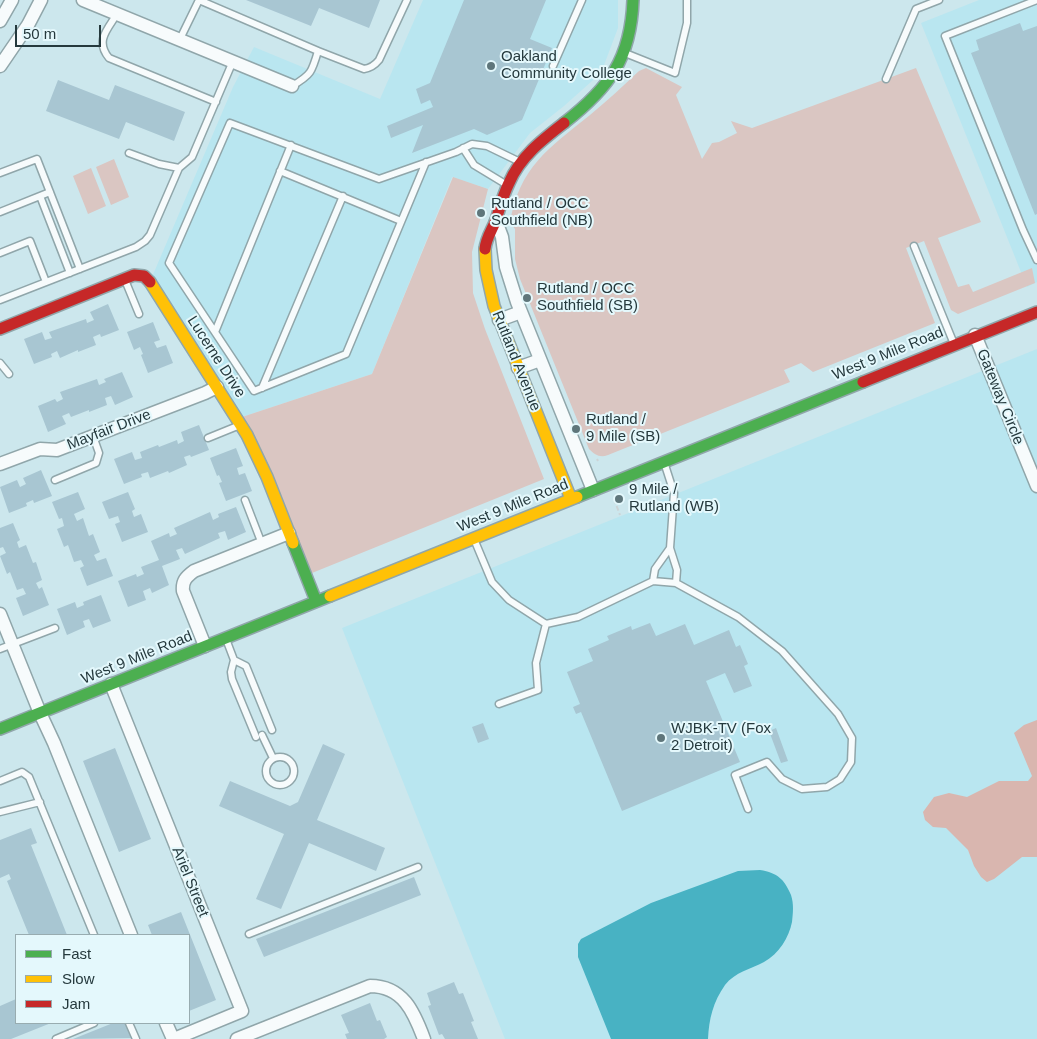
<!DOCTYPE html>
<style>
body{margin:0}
#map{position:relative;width:1037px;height:1039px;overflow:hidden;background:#cce7ed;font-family:Arial,sans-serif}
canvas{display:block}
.legend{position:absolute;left:15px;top:934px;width:175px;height:90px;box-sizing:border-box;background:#e4f8fc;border:1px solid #98acb0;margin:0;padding:6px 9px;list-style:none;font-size:15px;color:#25393d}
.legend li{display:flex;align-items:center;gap:10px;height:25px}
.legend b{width:25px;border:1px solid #98acb0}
.scale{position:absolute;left:15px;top:25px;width:86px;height:22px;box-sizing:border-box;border:2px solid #25393d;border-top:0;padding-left:6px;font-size:15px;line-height:18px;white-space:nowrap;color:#25393d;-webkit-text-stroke:4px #e4f8fc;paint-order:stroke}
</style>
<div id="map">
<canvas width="1037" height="1039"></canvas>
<ul class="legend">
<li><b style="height:6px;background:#4caf50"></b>Fast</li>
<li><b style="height:6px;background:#ffc107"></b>Slow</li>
<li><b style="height:6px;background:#c62828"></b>Jam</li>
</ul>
<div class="scale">50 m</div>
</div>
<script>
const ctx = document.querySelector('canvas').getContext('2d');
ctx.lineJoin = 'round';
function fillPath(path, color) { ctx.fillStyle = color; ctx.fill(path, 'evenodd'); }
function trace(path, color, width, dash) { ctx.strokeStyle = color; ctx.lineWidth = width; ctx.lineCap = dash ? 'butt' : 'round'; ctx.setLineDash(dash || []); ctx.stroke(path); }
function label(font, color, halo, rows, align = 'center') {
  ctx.font = font + ' Arial,sans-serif'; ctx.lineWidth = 4; ctx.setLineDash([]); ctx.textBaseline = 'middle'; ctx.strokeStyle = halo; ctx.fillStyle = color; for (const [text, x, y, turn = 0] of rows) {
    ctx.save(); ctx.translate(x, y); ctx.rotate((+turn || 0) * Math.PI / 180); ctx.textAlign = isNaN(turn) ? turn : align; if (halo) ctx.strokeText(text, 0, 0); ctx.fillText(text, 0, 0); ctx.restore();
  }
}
fillPath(new Path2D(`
 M423,0H618V28L601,73L564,106L530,133L488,189L452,177L372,374L242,417L152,277L233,87L254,47L380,99Z
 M979,0H1037V282L1027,287L921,23Z
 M1037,349V1039H505L342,628Z`), '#b9e6f0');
fillPath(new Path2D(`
 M646,68L682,87L676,95L702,159L712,143L719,142L737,133L731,121L752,128L916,68L981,222L938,238L958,287L969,284L973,292L1032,268L1035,283L958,314L951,310L924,241L906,248L935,323L813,372L801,363L784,370L790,382L608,455C600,458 595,455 589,449L520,279L515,259V229L510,223C519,167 549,148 590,115C607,101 623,86 639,71Z
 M114,159L129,197L111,205L96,167Z
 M91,168L106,206L88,214L73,176Z
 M453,177L488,189L472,252L473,293L485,329L544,479L312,573L242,417L372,374Z`), '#dac6c2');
fillPath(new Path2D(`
 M1037,720V857H1022L994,879L987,882L981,877L974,866L968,850L946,828L933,827L925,820L923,812L934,797L949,793L967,797L999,781H1028L1032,776L1014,733L1024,725Z`), '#d9b6af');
fillPath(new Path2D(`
 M760,870C778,873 784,879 791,895C794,904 793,913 792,922C789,937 779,954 764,962C751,969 735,972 725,985C713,1002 709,1019 708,1039H611L578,957V944L581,939L651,903L738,871Z`), '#48b2c3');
fillPath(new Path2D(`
 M246,0H380L369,28L319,8L311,26Z
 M464,0H546L530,39L552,48L522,120L487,135L474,129L412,153L423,125L391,138L387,126L433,107L430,100L421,104L416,89L430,83Z
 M1020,23L1023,31L1037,26V214L1035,215L971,53L979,50L976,40Z
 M58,80L109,100L115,85L185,112L174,141L126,122L119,139L46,111Z
 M108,304L119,330L101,337L100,334L93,337L96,345L78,352V350L60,358L57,351L51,354L52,357L34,364L24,339L42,332L45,340L52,338L49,332L86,319L87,323L94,320L90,312Z
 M153,322L160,340L154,342L157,348L166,345L173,363L148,373L141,355L143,354L140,347L134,350L127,332Z
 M122,372L133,397L115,405L111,396L105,398L107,405L89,412V410L71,417L69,413L62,416L66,424L48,432L38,406L55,399L57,402L63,399L60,392L97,379L99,385L106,382L104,379Z
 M199,425L209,450L191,457L190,455L184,457L187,465L169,473L168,471L150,478L148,472L141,474L142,477L124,484L114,459L132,452L135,460L142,458L140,452L158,445L159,447L177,440L178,444L184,441L181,432Z
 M236,448L243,466L237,468L239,475L245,473L252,491L226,501L219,483L222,482L219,475L217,476L210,458Z
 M41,470L52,496L34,503L33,500L26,503L27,506L9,513L0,487L17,480L20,487L26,484L23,478Z
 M78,492L85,509L74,514L77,521L83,518L89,536L93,534L100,552L94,555L97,561L106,558L113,576L87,586L80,568L84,566L81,560L74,562L68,545L64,547L57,529L64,526L62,518L59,519L52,502Z
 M128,492L135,509L132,511L134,517L141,514L148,532L122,542L115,524L120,522L118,516L109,519L102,502Z
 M236,507L246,532L228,540L225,531L218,533L220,538L185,554L182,548L176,550L180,559L162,566L169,585L152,593L150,588L143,591L146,600L128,607L118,581L136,574L137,577L144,574L141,567L159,560L151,541L169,533L170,537L177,534L174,528L210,512L213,520L219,517L218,514Z
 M13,523L20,540L17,542L19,548L26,545L33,563L36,562L42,580L36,583L39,589L42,587L49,605L23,616L16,598L26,594L23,588L17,590L10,572L7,574L0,556L6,553L3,547L0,548V528Z
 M101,595L111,621L93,628L89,619L83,621L85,627L67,635L57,609L75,602L77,608L84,605L83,602Z
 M650,623L656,636L685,624L694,645L729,630L736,647L740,645L748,664L744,666L752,686L734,693L725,673L706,681L740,762L622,811L581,712L576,714L573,707L580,704L567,672L593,661L588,649L609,640L607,636L631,626L632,630Z
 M483,723L489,739L478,743L472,727Z
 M776,728L788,761L781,763L769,731Z
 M323,744L345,754L317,820L385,848L376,871L309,843L281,909L256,899L284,834L219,806L230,781L290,806L298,802Z
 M115,748L151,839L119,852L83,761Z
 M31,828L37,843L31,845L67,935H29L7,881L11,879L9,874L0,878V840Z
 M414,877L421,895L264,957L256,939Z
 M181,912L216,1000L189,1011V935H152L148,925Z
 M454,982L459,994L463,993L474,1021L471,1022L478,1039H445L442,1034L439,1035L428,1006L431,1005L427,993Z
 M16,999V1023H51L11,1039H0V1006Z
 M370,1003L377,1021L380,1020L387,1037L384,1039H347L345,1034L349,1033L341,1015Z
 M113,1023H125L131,1038L73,1039Z`), '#a8c6d2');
const lane = new Path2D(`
 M199,0L318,51
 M1037,0L945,36L1023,230L1037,260
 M117,14C107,30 95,41 109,58L216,102
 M180,39L199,0
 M625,53L675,73L687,23V0
 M553,66L582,0
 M886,79L916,9L939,0
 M292,86C311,75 312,72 318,51L364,69C371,68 375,65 379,60L407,0
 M463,148L474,165L507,185
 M129,153L159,164L179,168
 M426,162L346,354L254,391L169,263L230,123L379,179L456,152L472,144L487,146L520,162
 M280,171L401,221
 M0,173L37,159L80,269
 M40,196L70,273
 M0,212L50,192L49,190
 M914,246L954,344
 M0,253L30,241L46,282
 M125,280L139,314
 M0,300L136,247L145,241L150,235L179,168L192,157L233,61
 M215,332L291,145
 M0,363L9,374
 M262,388L343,196
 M208,438L240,425
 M664,462L674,493L670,548L677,570L676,583
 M55,480L96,463L99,453L93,436
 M245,500L262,544
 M474,539L492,582L509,600L546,624L578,617L653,581L676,583L738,617L782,651L838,714L852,738L851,762L840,779L827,787L802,789L782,779L767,762L735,775L748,809
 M653,581L655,569L670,548
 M226,639L234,660L231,672L232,679L256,737
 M0,649L55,628
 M234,660L246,666L272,730
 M499,704L538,690L536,663L546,624
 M262,735L273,758
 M266 771a14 14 0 1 1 28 0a14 14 0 1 1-28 0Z
 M0,781L22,772L29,777L94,935
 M0,812L40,802
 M249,934L418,867
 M129,1023L136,1039
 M56,1039L94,1023`);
const street = new Path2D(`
 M83,0L292,86
 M0,21L12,0
 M0,66L28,25L41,0
 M496,221L502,237L506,267L517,302L593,490
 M499,320L521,312
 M975,335L1037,486
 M518,368L540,360
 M0,464L40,449L57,450L205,393L217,387
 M0,614L40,713L54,743L131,935
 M205,646L183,591C182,581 186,577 194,571L289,533
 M111,684L242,1011L174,1039
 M166,1023L173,1039
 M237,1039L370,986C403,986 414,1012 424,1039`);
const fast = new Path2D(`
 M564,123C609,88 631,59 633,0
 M577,497L863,382
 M293,543L316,601
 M0,729L330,596`);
const slow = new Path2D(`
 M485,249L486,270L494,306L571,499
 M150,282L247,435L267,477L293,543
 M330,596L577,497`);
const jam = new Path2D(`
 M485,249C486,238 492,230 496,220C500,207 503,195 509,183C520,157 542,140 564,123
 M0,329L134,275L144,276L150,282
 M863,382L1037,312`);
trace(lane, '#90a6aa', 9);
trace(street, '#90a6aa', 15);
trace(fast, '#90a6aa', 14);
trace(slow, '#90a6aa', 14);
trace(jam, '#90a6aa', 14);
trace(new Path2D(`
 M597,459L598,461
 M614,499L620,515`), '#ccd4d6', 2, [5, 2.5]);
trace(lane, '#f7fbfc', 6);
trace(street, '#f7fbfc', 12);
trace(fast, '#4caf50', 11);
trace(slow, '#ffc107', 11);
trace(jam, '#c62828', 11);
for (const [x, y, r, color] of [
 [491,66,5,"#5f767b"],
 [481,213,5,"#5f767b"],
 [527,298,5,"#5f767b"],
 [576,429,5,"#5f767b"],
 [619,499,5,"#5f767b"],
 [661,738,5,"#5f767b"]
]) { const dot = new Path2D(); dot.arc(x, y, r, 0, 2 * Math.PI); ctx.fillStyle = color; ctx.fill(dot); trace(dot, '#e4f8fc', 2); }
label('15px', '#25393d', '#e4f8fc', [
 ["Oakland",501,57],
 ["Community College",501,74],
 ["Rutland / OCC",491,204],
 ["Southfield (NB)",491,221],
 ["Rutland / OCC",537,289],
 ["Southfield (SB)",537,306],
 ["Rutland /",586,420],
 ["9 Mile (SB)",586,437],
 ["9 Mile /",629,490],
 ["Rutland (WB)",629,507],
 ["WJBK-TV (Fox",671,729],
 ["2 Detroit)",671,746]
], 'left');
label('15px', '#25393d', '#e4f8fc', [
 ["West 9 Mile Road",888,354,-22],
 ["Lucerne Drive",216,357,57],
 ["Rutland Avenue",516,361,68],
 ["Gateway Circle",1000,397,68],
 ["Mayfair Drive",109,430,-21],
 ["West 9 Mile Road",513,506,-22],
 ["West 9 Mile Road",137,658,-22],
 ["Ariel Street",190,882,68]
]);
</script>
